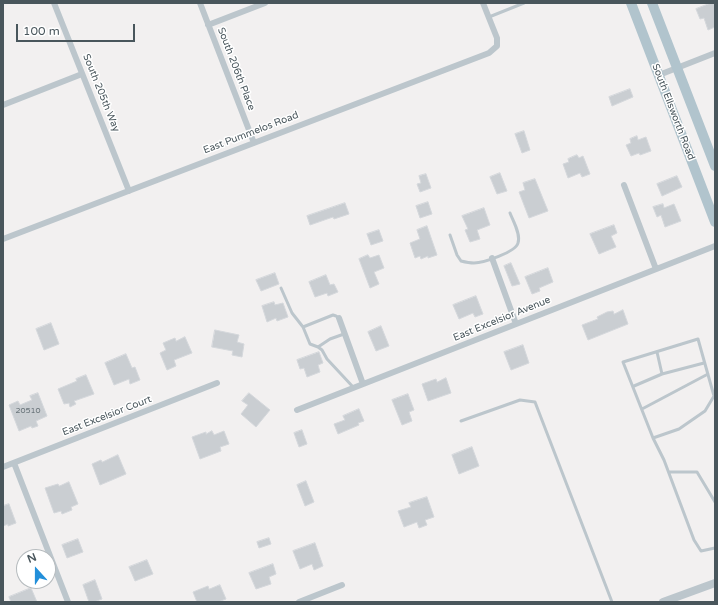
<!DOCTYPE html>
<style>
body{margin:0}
#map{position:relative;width:718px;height:605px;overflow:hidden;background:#f2f0f0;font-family:"Varela Round",sans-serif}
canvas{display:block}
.frame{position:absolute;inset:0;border:4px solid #49565c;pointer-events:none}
.north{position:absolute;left:16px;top:549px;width:40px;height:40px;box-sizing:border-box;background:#fff;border:1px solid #b6bbbe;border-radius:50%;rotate:339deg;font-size:11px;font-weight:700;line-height:16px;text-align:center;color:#49565c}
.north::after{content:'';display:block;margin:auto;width:14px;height:18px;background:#228fda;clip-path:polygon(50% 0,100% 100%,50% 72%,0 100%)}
.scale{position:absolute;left:16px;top:24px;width:119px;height:18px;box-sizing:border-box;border:2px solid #49565c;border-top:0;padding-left:5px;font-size:12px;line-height:14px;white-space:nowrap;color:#49565c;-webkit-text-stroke:3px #fff;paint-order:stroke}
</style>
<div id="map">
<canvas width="718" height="605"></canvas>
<div class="frame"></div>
<div class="north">N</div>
<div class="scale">100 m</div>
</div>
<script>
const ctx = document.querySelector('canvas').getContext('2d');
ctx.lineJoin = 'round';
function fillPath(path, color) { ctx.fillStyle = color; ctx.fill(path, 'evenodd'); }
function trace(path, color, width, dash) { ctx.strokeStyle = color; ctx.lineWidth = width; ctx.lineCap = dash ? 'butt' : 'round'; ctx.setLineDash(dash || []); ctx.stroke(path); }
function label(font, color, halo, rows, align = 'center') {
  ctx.font = font + ' "Varela Round",sans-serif'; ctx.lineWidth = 3; ctx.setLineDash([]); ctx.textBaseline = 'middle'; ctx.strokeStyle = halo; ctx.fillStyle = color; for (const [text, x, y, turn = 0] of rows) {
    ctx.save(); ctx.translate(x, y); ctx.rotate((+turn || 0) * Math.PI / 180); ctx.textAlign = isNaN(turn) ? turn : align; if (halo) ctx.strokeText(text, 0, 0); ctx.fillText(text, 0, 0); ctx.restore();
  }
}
const building = new Path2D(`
 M711,3H715V27L708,30L704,18L700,19L696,9Z
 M630,89L633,97L612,106L609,97Z
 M524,131L530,150L522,153L515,134Z
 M637,136L638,140L646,137L651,151L640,155L639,153L631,156L626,145L631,143L630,139Z
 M577,155L579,158L583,156L590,174L582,177L580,173L568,178L563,164L569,162L568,159Z
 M500,173L507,191L497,194L490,177Z
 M426,174L431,188L420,192L417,184L421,183L419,176Z
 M677,176L682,187L662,196L657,184Z
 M535,179L548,211L529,218L519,192L525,190L523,183Z
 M428,202L432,214L420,218L416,206Z
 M345,203L349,214L334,219L333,217L310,225L307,216Z
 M663,204L664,208L674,204L681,221L665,227L661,215L657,217L653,207Z
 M484,208L490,225L477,230L480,239L470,242L465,230L468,229L462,216Z
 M614,225L617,233L611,236L616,247L599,254L590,234Z
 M427,226L437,255L428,258V256L421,259L420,256L415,258L410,243L420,239L417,230Z
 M379,230L383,241L371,245L367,234Z
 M368,255L370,258L379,255L384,268L374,272L379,284L370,288L359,259Z
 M511,263L520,284L512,286L504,266Z
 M548,268L553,282L539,288L540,291L532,294L525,277Z
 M275,273L279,284L261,291L256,280Z
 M326,275L330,285L334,284L338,292L328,296L327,293L315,297L309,282Z
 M476,296L483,314L475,317L473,313L459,319L453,305Z
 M274,302L275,305L283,303L288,317L277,321L276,318L267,322L262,306Z
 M623,310L628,324L588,340L582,325L598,319L597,317L607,312L613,311L614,314Z
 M51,323L59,344L44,350L36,329Z
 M381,326L389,346L376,351L368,332Z
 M215,330L239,335L237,342L244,344L242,357L232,355L233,351L212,347Z
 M185,337L192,353L174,360L176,366L167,370L160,353L166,350L163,343L175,338L176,341Z
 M523,345L529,363L511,370L504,352Z
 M319,352L323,363L318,365L320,372L307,377L304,368L300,369L297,360Z
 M126,354L132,368L135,367L140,380L130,384L129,379L114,385L105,363Z
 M86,375L94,394L74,401L76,404L70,407L69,403L64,404L58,389L77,381L76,379Z
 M446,378L451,393L428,401L422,384L436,379L437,382Z
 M38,393L47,416L36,421L38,426L32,428L31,426L19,431L9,405L18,401L20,405L32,400L30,396Z
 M249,393L270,410L256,427L241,414L248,405L242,401Z
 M408,394L414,410L409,412L412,421L402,425L392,400Z
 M359,409L364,421L358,423L359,425L338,434L334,424L345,420L343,416Z
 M302,430L307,444L299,447L294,433Z
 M212,431L214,435L224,431L229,444L220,447L221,451L200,459L192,437L206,432V434Z
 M472,447L479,466L459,474L452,455Z
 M118,455L126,474L100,485L92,464L101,460L102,462Z
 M306,481L314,502L305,506L297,485Z
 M69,482L78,504L71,507L72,510L62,514L61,511L54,513L45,488L58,484L59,486Z
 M427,497L434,517L425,520L427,525L419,528L417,522L404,527L398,511L411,507L409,503Z
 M9,504L16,523L8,526V524L3,526V506Z
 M269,538L271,544L259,548L257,542Z
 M78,539L83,552L67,558L62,545Z
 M315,543L323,566L314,570L312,564L300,569L293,551Z
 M147,560L153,574L135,581L129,567Z
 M273,564L276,574L269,577L271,584L256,589L249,573Z
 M95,580L102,599L94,602H89L83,585Z
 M220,585L226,599L218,602H197L193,592L208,586L209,589Z
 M31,588L37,602H11L9,597Z`);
fillPath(building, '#caced2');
trace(building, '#d4d7db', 1);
trace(new Path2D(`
 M489,17L524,3
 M450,235L457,255L461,261C465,262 469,263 474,263C483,263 516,252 518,243C521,234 513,221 510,213
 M281,288L292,313L303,327L310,344L318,347L322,350L327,359L354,388
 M303,327L333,315L336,316L339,318
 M318,347L330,339L344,334
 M657,352L662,374
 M634,386L662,374L704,363
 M642,409L708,374
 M461,421L520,400L535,402L612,602
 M653,438L679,429L705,411L714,396L698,339L623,362L653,438L664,460L694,540L701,551L715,548
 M669,472H697L715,502`), '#bcc6cc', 3);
trace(new Path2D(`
 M54,3L129,191
 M200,3L254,143
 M208,25L265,3
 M659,75L715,53
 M3,105L82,74
 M624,185L656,269
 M3,239L489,53L497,46V38L483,3
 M492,258L516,324
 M339,318L363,384
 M297,410L715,246
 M14,463L68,602
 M3,467L217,383
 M299,602L342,585`), '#bcc6cc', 6);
trace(new Path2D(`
 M663,602L715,583`), '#bcc6cc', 8);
trace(new Path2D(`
 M631,3L715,222
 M652,3L715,166`), '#b1c4cd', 10);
label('8px', '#69747a', null, [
 ["20510",28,411]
]);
label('10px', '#49565c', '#fff', [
 ["South 206th Place",236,69,69],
 ["South 205th Way",101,93,68],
 ["South Ellsworth Road",673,112,69],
 ["East Pummelos Road",251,133,-21],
 ["East Excelsior Avenue",502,319,-22],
 ["East Excelsior Court",107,416,-21]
]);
</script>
